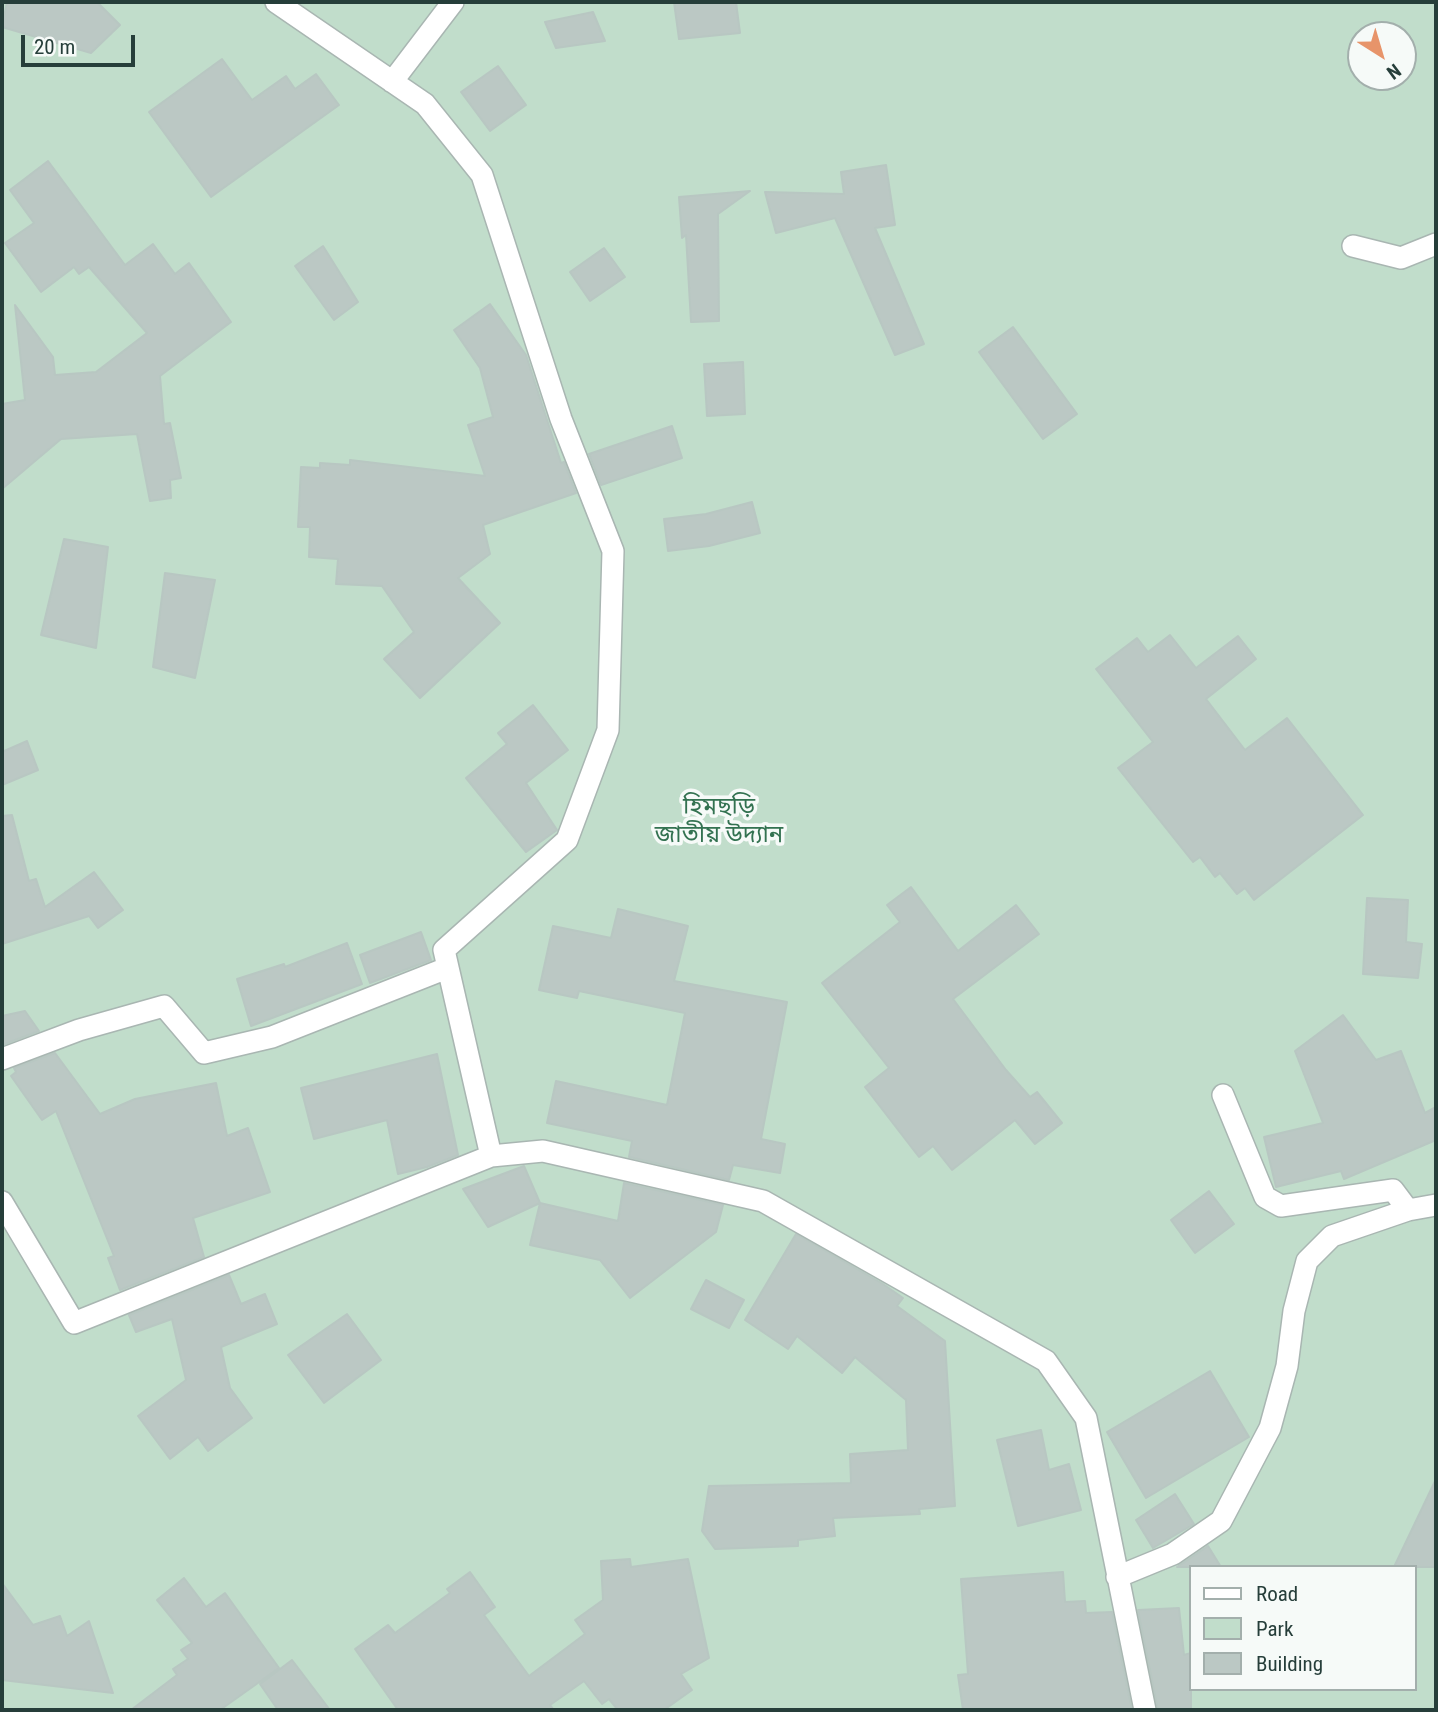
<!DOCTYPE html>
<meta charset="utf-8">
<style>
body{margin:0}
#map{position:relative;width:1438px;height:1712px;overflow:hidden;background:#e6eeeb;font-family:"Roboto Condensed",sans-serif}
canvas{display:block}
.frame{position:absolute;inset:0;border:4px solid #263e3a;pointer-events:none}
.legend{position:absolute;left:1189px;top:1565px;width:228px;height:126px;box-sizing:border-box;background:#f6faf8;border:2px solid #a3afac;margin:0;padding:9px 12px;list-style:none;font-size:21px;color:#263e3a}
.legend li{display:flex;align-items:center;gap:14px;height:35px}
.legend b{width:35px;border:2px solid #a3afac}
.north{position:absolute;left:1347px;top:21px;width:70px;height:70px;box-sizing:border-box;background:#f6faf8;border:2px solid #a3afac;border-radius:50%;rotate:143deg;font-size:19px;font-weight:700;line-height:28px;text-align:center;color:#263e3a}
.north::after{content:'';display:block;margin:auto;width:24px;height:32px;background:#e7946a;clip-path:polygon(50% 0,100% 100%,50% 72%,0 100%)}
.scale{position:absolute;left:21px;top:35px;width:114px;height:32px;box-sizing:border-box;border:4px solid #263e3a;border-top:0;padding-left:9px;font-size:21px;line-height:24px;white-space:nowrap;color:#263e3a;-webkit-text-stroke:5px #f6faf8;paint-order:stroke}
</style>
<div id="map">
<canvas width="1438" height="1712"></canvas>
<div class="frame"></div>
<ul class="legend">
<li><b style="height:9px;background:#fff"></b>Road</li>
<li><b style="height:19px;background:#c1ddcb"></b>Park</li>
<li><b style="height:19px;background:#bbc8c4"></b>Building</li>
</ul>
<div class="north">N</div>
<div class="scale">20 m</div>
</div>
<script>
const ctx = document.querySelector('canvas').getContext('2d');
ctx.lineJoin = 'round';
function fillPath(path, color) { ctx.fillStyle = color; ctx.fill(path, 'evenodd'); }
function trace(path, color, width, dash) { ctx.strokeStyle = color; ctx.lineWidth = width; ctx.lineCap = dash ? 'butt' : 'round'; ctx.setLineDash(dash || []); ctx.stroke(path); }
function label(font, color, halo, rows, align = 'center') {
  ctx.font = font + ' "Roboto Condensed","Noto Sans Bengali",sans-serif'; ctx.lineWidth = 7; ctx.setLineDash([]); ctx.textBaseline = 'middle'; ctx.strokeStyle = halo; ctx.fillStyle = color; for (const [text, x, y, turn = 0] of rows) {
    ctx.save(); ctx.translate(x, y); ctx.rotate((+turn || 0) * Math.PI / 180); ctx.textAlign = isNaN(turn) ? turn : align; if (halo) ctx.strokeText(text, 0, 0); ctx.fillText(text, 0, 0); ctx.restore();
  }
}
fillPath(new Path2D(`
 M2,2H1436V1710H2ZM1361,35H1403V77H1361ZM1191,1567H1415V1689H1191Z`), '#c1ddcb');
const building = new Path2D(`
 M7,2H97L120,25L91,53L2,27Z
 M674,2H736L740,33L679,39Z
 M593,12L605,41L556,48L545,22Z
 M222,59L252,100L286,76L295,89L316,74L339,105L211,197L149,112Z
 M498,66L526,105L490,131L461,92Z
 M48,161L125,265L153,244L175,274L189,263L231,322L160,376L164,424L170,423L181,478L170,480L171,498L150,501L137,434L61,439L2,489V404L25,400L15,305L53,357L55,375L96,372L147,333L89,267L79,274L74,267L41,292L5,243L34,223L10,190Z
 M886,165L895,225L875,228L924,344L895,355L835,218L776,233L765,192L844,194L841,172Z
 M750,191L718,214L719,321L691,322L686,235L682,238L679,197Z
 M323,246L358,302L334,320L295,266Z
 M604,248L625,277L590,301L570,272Z
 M490,304L526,355L561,463L564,462L576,493L483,525L490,554L458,578L500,623L420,698L384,659L414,632L382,586L336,584L338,559L309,557L310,527H298L301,467L320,468V463L350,465V460L485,476L468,425L493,417L480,368L454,330Z
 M1013,327L1077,414L1043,439L979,352Z
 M743,362L745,414L707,416L704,364Z
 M672,426L682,458L601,485L589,454Z
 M752,502L760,533L709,546L668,551L664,519L706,514Z
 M64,539L108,547L96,648L41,635Z
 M165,573L215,580L195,678L153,667Z
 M1170,635L1196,668L1238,636L1256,659L1206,699L1245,750L1287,718L1363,815L1254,900L1245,888L1237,894L1220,873L1215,877L1200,857L1193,862L1118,768L1153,742L1096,669L1137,638L1148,652Z
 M533,705L568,750L526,783L557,830L526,852L466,778L507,744L498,733Z
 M27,741L38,770L2,785V752Z
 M12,815L29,881L36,879L45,907L94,872L123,910L98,928L89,916L2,944V816Z
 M911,887L958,951L1016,905L1039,934L953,999L1006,1070L1030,1097L1037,1092L1062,1123L1035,1144L1015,1120L952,1170L933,1146L919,1157L865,1087L889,1068L822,983L900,922L887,905Z
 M1367,898L1408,900L1406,942L1422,944L1418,978L1363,974Z
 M618,909L688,926L674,981L787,1002L761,1139L785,1144L780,1173L733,1165L729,1180L629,1157L632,1141L547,1123L556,1081L667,1105L685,1013L579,991L577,998L539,990L553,926L611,938Z
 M421,932L431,960L370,983L360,955Z
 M347,943L362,984L251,1026L237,979L284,964L285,967Z
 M25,1011L39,1031L2,1045V1016Z
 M1343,1015L1376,1060L1401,1051L1425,1113L1436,1107V1140L1344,1179L1341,1171L1276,1187L1264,1137L1323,1123L1295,1051Z
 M55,1053L100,1114L135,1099L216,1083L227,1136L248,1128L270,1192L193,1218L204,1257L120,1290L108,1258L114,1256L56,1111L42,1120L11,1076L16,1072L14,1068Z
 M437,1054L458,1155L427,1167L398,1174L387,1120L314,1139L301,1088Z
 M524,1166L540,1203L488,1227L463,1189Z
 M624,1183L723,1205L716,1232L630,1298L600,1260L530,1245L540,1203L618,1221Z
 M1209,1191L1234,1224L1195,1253L1171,1220Z
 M796,1234L883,1284L903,1298L897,1306L945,1341L955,1506L919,1509L920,1514L833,1518L835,1536L798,1540V1546L715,1549L702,1531L709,1486L851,1483L850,1454L908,1450L906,1400L855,1357L842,1373L797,1336L788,1349L745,1320Z
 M229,1275L241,1304L265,1294L277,1324L221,1347L230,1388L252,1418L208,1451L198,1437L170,1459L138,1416L186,1380L172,1319L136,1332L129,1315Z
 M706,1280L744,1300L729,1328L691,1309Z
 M347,1314L381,1360L324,1403L288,1355Z
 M1210,1371L1249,1437L1146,1498L1107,1432Z
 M1041,1430L1049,1470L1069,1464L1081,1510L1018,1526L997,1440Z
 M1436,1479V1567H1394Z
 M1175,1494L1194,1524L1153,1548L1136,1520Z
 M1208,1546L1221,1567H1177L1180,1565Z
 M630,1559L631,1567L688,1559L709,1658L681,1674L692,1690L664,1710H618L609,1699L602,1704L584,1681L550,1705L554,1710H398L355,1649L388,1625L395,1633L450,1593L447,1589L470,1572L495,1607L484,1615L529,1676L585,1634L575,1620L603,1600L601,1561Z
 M1063,1572L1065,1602L1085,1601L1086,1613L1112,1612L1132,1710H963L958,1675L968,1674L961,1579Z
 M184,1578L206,1607L225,1593L279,1668L220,1710H131L177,1675L173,1669L188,1659L181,1650L192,1643L157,1600Z
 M2,1583L33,1625L60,1616L67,1636L89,1621L113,1693L2,1680Z
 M1179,1608L1184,1655L1191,1653V1710H1158L1138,1610Z
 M292,1660L330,1710H278L260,1684Z`);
fillPath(building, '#bbc8c4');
trace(building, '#b8c7c2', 2);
const minor = new Path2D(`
 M276,2L425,104L482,175L561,419L613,551L608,730L567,840L444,950L491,1156L543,1151L763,1201L1046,1361L1086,1418L1145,1710
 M392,82L453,2
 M1353,246L1401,258L1436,244
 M2,1059L79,1030L164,1006L204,1053L272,1037L447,968
 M1223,1095L1265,1197L1281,1206L1393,1190L1408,1210
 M2,1202L74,1323L491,1156
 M1117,1577L1173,1554L1221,1521L1270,1428L1287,1366L1294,1311L1307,1261L1332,1236L1408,1210L1436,1205`);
trace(minor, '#a9b6b2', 24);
trace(minor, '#fff', 21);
label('24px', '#337251', '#f6faf8', [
 ["হিমছড়ি",719,808],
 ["জাতীয় উদ্যান",719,836]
]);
</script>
